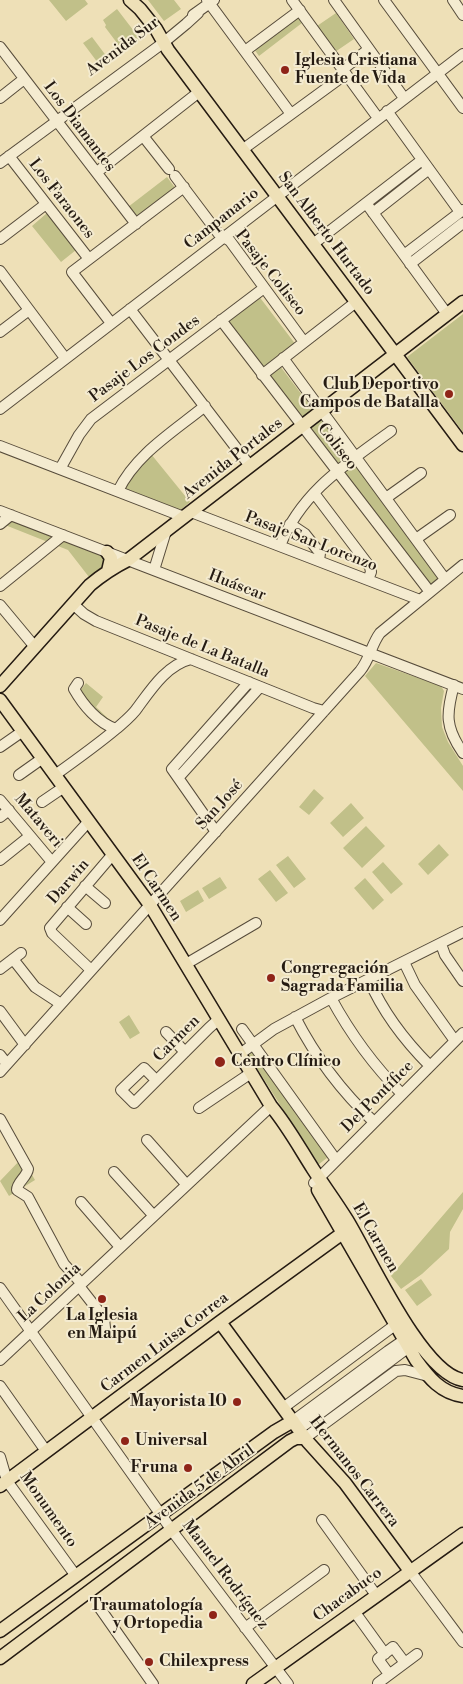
<!DOCTYPE html>
<meta charset="utf-8">
<style>
body{margin:0}
canvas{display:block;background:#eee0b7}
</style>
<canvas width="463" height="1684"></canvas>
<script>
const ctx = document.querySelector('canvas').getContext('2d');
ctx.lineJoin = 'round';
function fillPath(path, color) { ctx.fillStyle = color; ctx.fill(path, 'evenodd'); }
function trace(path, color, width, dash) { ctx.strokeStyle = color; ctx.lineWidth = width; ctx.lineCap = dash ? 'butt' : 'round'; ctx.setLineDash(dash || []); ctx.stroke(path); }
function label(font, color, halo, rows, align = 'center') {
  ctx.font = font + ' "Libre Bodoni",serif'; ctx.lineWidth = 4; ctx.setLineDash([]); ctx.textBaseline = 'middle'; ctx.strokeStyle = halo; ctx.fillStyle = color; for (const [text, x, y, turn = 0] of rows) {
    ctx.save(); ctx.translate(x, y); ctx.rotate((+turn || 0) * Math.PI / 180); ctx.textAlign = isNaN(turn) ? turn : align; if (halo) ctx.strokeText(text, 0, 0); ctx.fillText(text, 0, 0); ctx.restore();
  }
}
fillPath(new Path2D(`
 M49,0H85L88,4L66,21Z
 M148,0H174L181,9L164,21Z
 M117,9L140,39L123,51L105,27L106,25L103,20Z
 M336,13L354,39L335,52L317,26Z
 M297,16L302,23L259,56L254,49Z
 M92,37L107,57L98,63L83,43Z
 M167,177L176,189L137,219L128,207Z
 M47,213L76,250L61,262L32,226Z
 M258,295L296,345L265,370L226,320Z
 M463,314V432L407,357Z
 M280,366L441,578L429,587L269,375Z
 M151,454L190,502L178,512L122,489L135,469Z
 M0,514L104,556L107,564L89,577L68,550L0,523Z
 M376,663L441,686L444,691L441,708L442,727L448,742L463,766V791L365,676Z
 M86,683L103,697L96,707L115,725L109,724L79,692Z
 M314,789L324,798L309,815L299,807Z
 M351,803L364,818L343,837L330,823Z
 M366,826L385,846L362,868L343,848Z
 M439,844L449,855L428,875L418,864Z
 M288,856L306,879L294,888L276,865Z
 M383,862L403,884L391,894L372,872Z
 M270,870L288,893L276,902L258,879Z
 M220,877L227,888L209,899L202,888Z
 M365,878L384,900L373,910L354,888Z
 M198,890L204,901L186,912L180,901Z
 M129,1015L140,1033L130,1039L119,1022Z
 M251,1050L328,1157L318,1165L248,1054Z
 M22,1158L35,1180L9,1196L0,1181Z
 M463,1192V1209L450,1232L449,1249L422,1274L401,1289L391,1276Z
 M421,1279L432,1295L417,1306L405,1290Z`), '#c1c089');
const minor = new Path2D(`
 M207,0L291,114
 M292,0L378,118
 M334,0L404,98
 M384,0L463,108
 M453,0L463,15
 M193,15L214,0
 M0,47L136,224
 M245,51L300,10
 M343,69L369,49
 M0,98L24,79
 M387,111L460,212
 M143,136L169,169
 M242,150L346,74
 M9,156L89,259
 M0,163L163,43L186,24L198,13
 M97,172L199,92
 M175,176L218,233L230,241L304,342
 M366,203L447,314
 M373,213L429,169
 M0,239L46,204
 M313,244L422,160
 M404,255L463,210
 M410,264L463,223
 M0,271L65,358
 M130,309L250,466
 M221,320L430,592
 M111,323L72,272L184,187
 M0,332L29,310
 M283,358L445,579
 M262,375L356,302
 M0,409L463,54
 M0,446L184,517
 M60,469L79,435L91,419L264,288
 M118,491C136,454 173,432 205,406
 M314,493L370,567L371,572L368,580
 M386,498L421,473
 M0,511L463,689
 M191,512L420,600
 M0,524L11,515
 M290,524L305,534L320,553L319,561
 M416,539L450,515
 M280,546C301,492 346,464 391,431
 M154,570L166,531
 M0,586L63,535
 M73,604L84,614L96,621L313,708L324,711
 M0,605L35,647
 M78,683L74,689C83,705 98,723 116,729
 M454,685C446,714 445,727 463,753
 M0,747L23,731
 M19,775L43,758
 M55,775C76,760 97,745 116,729C124,722 133,715 138,707C152,688 167,665 191,659
 M179,777L260,687
 M0,800L52,862
 M42,802L64,787
 M0,817L9,810
 M216,832L172,769L249,682
 M0,860L30,836
 M85,886L105,903
 M67,907L86,924
 M0,920L89,821
 M441,944L445,955L463,981
 M13,959L35,987L61,1004
 M404,962L415,985L455,1041
 M186,964L256,923
 M0,969L21,953
 M91,970L52,933L50,928L113,854
 M369,980C383,1012 405,1041 430,1066
 M331,998C350,1033 374,1066 402,1094
 M0,1011L25,1045
 M295,1017C315,1056 342,1092 374,1122
 M242,1029L336,1160
 M166,1032L185,1052
 M240,1054L274,1029L331,998L463,932
 M0,1055L7,1064
 M0,1072L360,671C370,659 371,645 380,633L463,565
 M156,1080L144,1068L121,1090L134,1103L209,1028L219,1019
 M199,1108L251,1073
 M0,1119L28,1169C27,1177 17,1182 17,1190L28,1197L64,1264L81,1283
 M147,1140L186,1184
 M114,1172L153,1215
 M314,1183L463,1033
 M81,1202L120,1247
 M79,1286L104,1318L105,1328
 M0,1288L176,1536L288,1684
 M0,1360L271,1106
 M0,1386L46,1451
 M283,1408L395,1325
 M293,1421L388,1351L404,1340L410,1339
 M299,1429L413,1344
 M305,1438L396,1371L405,1370L428,1376
 M0,1457L7,1481L76,1576
 M322,1520L376,1595
 M410,1571L463,1642
 M99,1607L153,1684
 M354,1611L385,1654
 M245,1628L324,1570
 M389,1674L378,1659L393,1647L405,1663
 M378,1683L417,1654`);
const major = new Path2D(`
 M130,0L140,9L156,29L168,50L463,445
 M107,552L111,558L108,571
 M0,686L90,585C102,575 114,567 128,560L463,302
 M0,700L150,905L271,1106C287,1125 299,1147 313,1169C324,1186 336,1202 347,1220C369,1256 422,1374 463,1380
 M318,1190L416,1360C429,1378 441,1393 463,1396
 M220,1322L308,1442L345,1483L410,1571
 M0,1486L220,1322L351,1227
 M0,1631L274,1432L293,1421
 M0,1658L290,1441L296,1438H305
 M253,1684L463,1534`);
trace(minor, '#574c3b', 12);
trace(major, '#251b12', 15);
trace(minor, '#f4ebd0', 10);
trace(major, '#eee0b7', 12);
for (const [x, y, r, color] of [
 [285,70,5,"#8f2418"],
 [449,394,5,"#8f2418"],
 [271,978,5,"#8f2418"],
 [220,1062,6,"#8f2418"],
 [102,1299,5,"#8f2418"],
 [237,1402,5,"#8f2418"],
 [125,1441,5,"#8f2418"],
 [188,1468,5,"#8f2418"],
 [213,1615,5,"#8f2418"],
 [149,1662,5,"#8f2418"]
]) { const dot = new Path2D(); dot.arc(x, y, r, 0, 2 * Math.PI); ctx.fillStyle = color; ctx.fill(dot); trace(dot, '#f4ebd0', 2); }
label('16px', '#251b12', '#f4ebd0', [
 ["Avenida Sur",123,47,-37],
 ["Los Diamantes",79,127,53],
 ["Los Faraones",61,199,52],
 ["Campanario",222,219,-38],
 ["San Alberto Hurtado",326,234,53],
 ["Pasaje Coliseo",270,273,52],
 ["Pasaje Los Condes",145,359,-37],
 ["Coliseo",337,447,52],
 ["Avenida Portales",233,459,-38],
 ["Pasaje San Lorenzo",311,542,21],
 ["Huáscar",237,586,21],
 ["Pasaje de La Batalla",202,647,22],
 ["San José",220,805,-48],
 ["Mataveri",38,821,50],
 ["Darwin",69,882,-49],
 ["El Carmen",156,888,56],
 ["Carmen",177,1039,-45],
 ["Del Pontífice",378,1097,-45],
 ["El Carmen",375,1238,60],
 ["La Colonia",50,1293,-43],
 ["Carmen Luisa Correa",165,1343,-37],
 ["Hermanos Carrera",354,1472,52],
 ["Avenida 5 de Abril",200,1487,-36],
 ["Monumento",48,1510,55],
 ["Manuel Rodríguez",225,1575,53],
 ["Chacabuco",348,1595,-36]
]);
label('bold 16px', '#251b12', '#f4ebd0', [
 ["Iglesia Cristiana",295,61],
 ["Fuente de Vida",295,79],
 ["Club Deportivo",439,385,"right"],
 ["Campos de Batalla",439,403,"right"],
 ["Congregación",281,969],
 ["Sagrada Familia",281,987],
 ["Centro Clínico",231,1062],
 ["La Iglesia",102,1316,"center"],
 ["en Maipú",102,1334,"center"],
 ["Mayorista 10",227,1402,"right"],
 ["Universal",135,1441],
 ["Fruna",178,1468,"right"],
 ["Traumatología",203,1606,"right"],
 ["y Ortopedia",203,1624,"right"],
 ["Chilexpress",159,1662]
], 'left');
</script>
